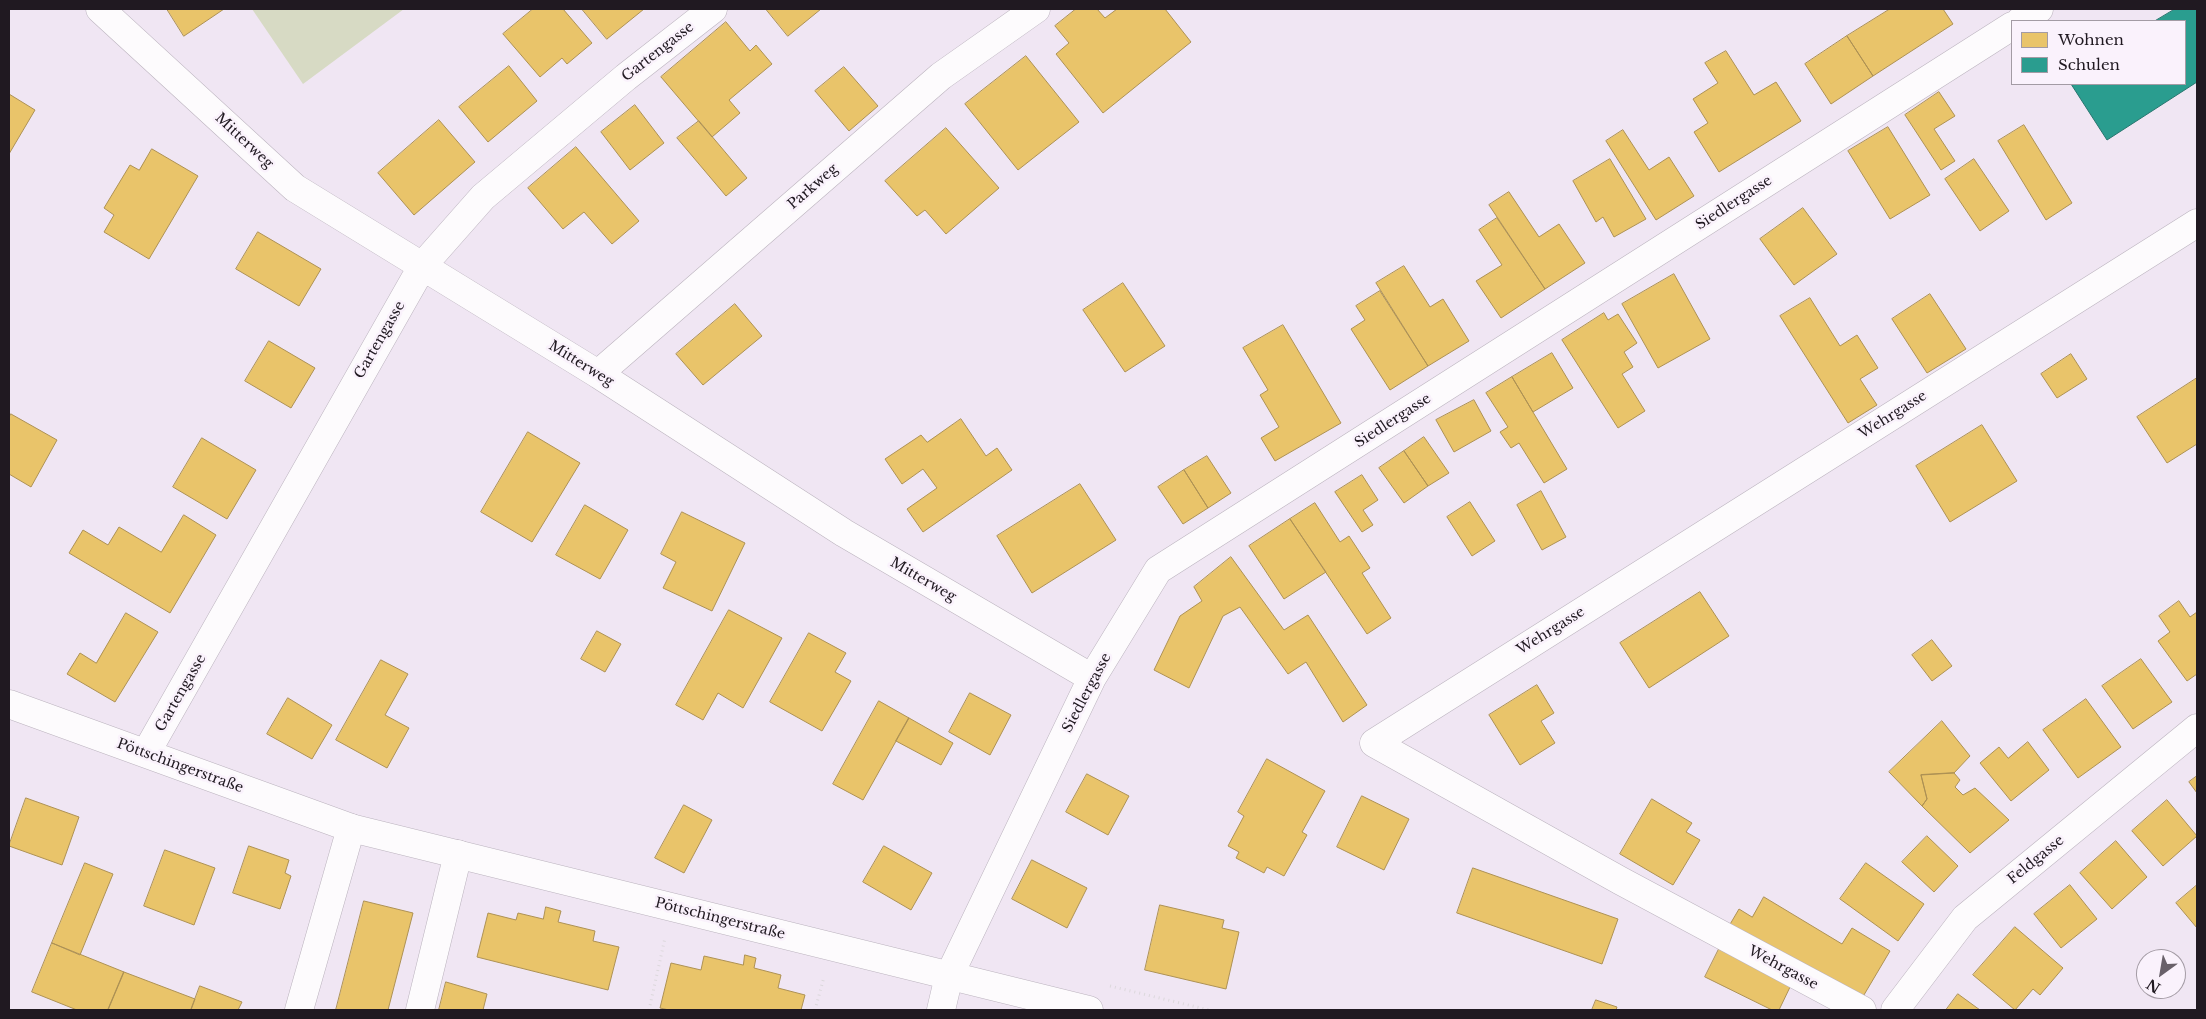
<!DOCTYPE html>
<meta charset="utf-8">
<style>
body{margin:0}
#map{position:relative;width:2206px;height:1019px;overflow:hidden;background:#f0e6f3;font-family:"Libre Baskerville",serif}
canvas{display:block}
.frame{position:absolute;inset:0;border:10px solid #201921;pointer-events:none}
.legend{position:absolute;left:2011px;top:20px;width:175px;height:65px;box-sizing:border-box;background:#faf2fc;border:1px solid #a39ba4;margin:0;padding:6px 9px;list-style:none;font-size:15px;color:#201921}
.legend li{display:flex;align-items:center;gap:10px;height:25px}
.legend b{width:25px;border:1px solid #a39ba4}
.north{position:absolute;left:2136px;top:949px;width:50px;height:50px;box-sizing:border-box;background:#faf2fc;border:1px solid #a39ba4;border-radius:50%;rotate:212deg;font-size:14px;font-weight:700;line-height:20px;text-align:center;color:#201921}
.north::after{content:'';display:block;margin:auto;width:18px;height:22px;background:#69616a;clip-path:polygon(50% 0,100% 100%,50% 72%,0 100%)}
</style>
<div id="map">
<canvas width="2206" height="1019"></canvas>
<div class="frame"></div>
<ul class="legend">
<li><b style="height:14px;background:#e9c46a"></b>Wohnen</li>
<li><b style="height:14px;background:#2a9d8f"></b>Schulen</li>
</ul>
<div class="north">N</div>
</div>
<script>
const ctx = document.querySelector('canvas').getContext('2d');
ctx.lineJoin = 'round';
function fillPath(path, color) { ctx.fillStyle = color; ctx.fill(path, 'evenodd'); }
function trace(path, color, width, dash) { ctx.strokeStyle = color; ctx.lineWidth = width; ctx.lineCap = dash ? 'butt' : 'round'; ctx.setLineDash(dash || []); ctx.stroke(path); }
function label(font, color, halo, rows, align = 'center') {
  ctx.font = font + ' "Libre Baskerville",serif'; ctx.lineWidth = 5; ctx.setLineDash([]); ctx.textBaseline = 'middle'; ctx.strokeStyle = halo; ctx.fillStyle = color; for (const [text, x, y, turn = 0] of rows) {
    ctx.save(); ctx.translate(x, y); ctx.rotate((+turn || 0) * Math.PI / 180); ctx.textAlign = isNaN(turn) ? turn : align; if (halo) ctx.strokeText(text, 0, 0); ctx.fillText(text, 0, 0); ctx.restore();
  }
}
fillPath(new Path2D(`
 M252,9H404L303,84Z`), '#d7dac4');
const homes = new Path2D(`
 M167,9H224L184,36Z
 M533,9H563L592,43L567,64L562,58L540,77L503,34Z
 M582,9H644L607,39Z
 M766,9H821L788,36Z
 M1076,9H1097L1105,18L1117,9H1165L1191,42L1103,113L1056,54L1069,43L1055,26Z
 M1890,9H1943L1953,24L1873,76L1847,36Z
 M726,22L750,51L756,45L772,64L729,100L740,113L712,137L661,77Z
 M1847,36L1873,76L1831,104L1805,64Z
 M1726,51L1754,95L1776,82L1801,121L1719,172L1694,132L1708,123L1693,99L1718,83L1705,63Z
 M1026,56L1079,122L1018,170L965,104Z
 M509,66L537,101L488,142L459,107Z
 M844,67L878,106L849,131L815,91Z
 M1939,92L1955,116L1934,129L1955,161L1941,170L1905,115Z
 M9,94L35,110L9,154Z
 M635,105L664,143L630,170L601,132Z
 M439,120L475,162L414,215L378,173Z
 M699,121L747,178L726,196L677,138Z
 M2024,125L2072,203L2046,220L1998,141Z
 M1888,127L1930,195L1890,219L1848,151Z
 M946,128L999,188L946,234L925,210L917,216L885,181Z
 M1623,130L1649,170L1669,157L1694,196L1656,220L1606,141Z
 M576,147L639,221L612,244L584,212L563,229L528,188Z
 M152,149L198,176L149,259L104,232L114,215L104,208L130,165L139,170Z
 M1610,159L1646,219L1614,237L1603,217L1596,222L1573,181Z
 M1974,159L2009,211L1980,231L1945,179Z
 M1509,192L1539,237L1559,224L1585,263L1545,289L1489,205Z
 M1803,208L1837,254L1794,285L1760,239Z
 M1497,218L1545,289L1501,318L1476,281L1502,265L1479,230Z
 M258,232L321,269L299,306L236,269Z
 M1404,266L1430,307L1443,299L1469,341L1428,366L1376,283Z
 M1674,274L1710,339L1658,368L1622,304Z
 M1123,283L1165,346L1125,372L1083,310Z
 M1380,291L1428,366L1390,390L1351,329L1365,320L1356,306Z
 M1930,294L1966,349L1927,373L1892,319Z
 M1810,298L1840,346L1857,335L1878,368L1860,379L1877,405L1848,423L1780,316Z
 M735,304L762,336L703,385L676,354Z
 M1604,313L1608,320L1618,314L1637,343L1624,352L1633,367L1622,374L1645,411L1618,428L1562,340Z
 M1283,325L1341,423L1275,461L1261,438L1279,427L1260,395L1268,390L1243,348Z
 M269,341L315,368L291,408L245,381Z
 M1552,353L1573,388L1533,412L1512,377Z
 M2071,354L2087,379L2057,398L2041,374Z
 M1512,377L1567,469L1544,483L1519,443L1511,448L1500,432L1508,427L1486,393Z
 M2197,378V444L2167,463L2137,417Z
 M1474,400L1491,431L1454,452L1436,420Z
 M11,414L57,440L31,487L9,474V418Z
 M961,419L986,456L997,448L1012,470L923,532L907,509L937,488L923,469L902,484L885,459L921,435L927,442Z
 M1982,425L2017,481L1950,522L1916,466Z
 M528,432L580,463L532,542L481,512Z
 M1424,437L1449,473L1428,486L1404,451Z
 M202,438L256,470L227,519L173,487Z
 M1404,451L1428,486L1404,503L1379,468Z
 M1207,456L1231,493L1208,508L1184,470Z
 M1184,470L1208,508L1183,524L1158,487Z
 M1362,475L1378,500L1363,510L1373,525L1362,532L1335,492Z
 M1080,484L1116,540L1032,593L997,536Z
 M1541,491L1566,537L1542,550L1517,505Z
 M1470,502L1495,541L1472,556L1447,517Z
 M1315,503L1340,542L1349,536L1370,568L1362,573L1391,618L1367,634L1290,519Z
 M585,505L628,530L600,579L556,555Z
 M682,512L745,543L712,611L663,588L676,562L661,554Z
 M184,515L216,535L170,613L69,553L83,530L108,545L119,527L161,552Z
 M1290,519L1326,572L1284,599L1249,546Z
 M1231,557L1284,630L1308,615L1367,705L1343,722L1306,662L1288,674L1240,607L1223,616L1189,688L1154,670L1180,616L1202,601L1194,587Z
 M1700,592L1729,636L1649,688L1620,643Z
 M2179,601L2190,617L2197,612V674L2187,681L2158,641L2170,632L2159,616Z
 M729,610L782,638L743,708L718,693L703,720L676,705Z
 M126,613L158,632L115,702L67,674L80,653L96,663Z
 M597,631L621,644L605,672L581,659Z
 M809,633L846,653L835,672L851,681L822,731L770,702Z
 M1932,640L1952,666L1932,681L1912,655Z
 M2141,659L2172,702L2133,729L2102,686Z
 M381,660L408,674L385,715L409,728L387,768L336,740Z
 M1537,685L1554,713L1541,721L1555,743L1520,765L1489,715Z
 M970,693L1011,715L990,755L949,732Z
 M288,698L332,725L312,759L267,734Z
 M2086,699L2121,747L2078,778L2043,730Z
 M879,701L909,718L863,800L833,784Z
 M909,718L953,743L941,765L896,741Z
 M1942,721L1970,756L1954,773L1921,775L1927,799L1922,806L1889,772Z
 M2028,742L2049,770L2011,801L1980,763L1999,747L2008,758Z
 M1267,759L1325,791L1302,832L1307,835L1284,876L1267,867L1264,873L1236,858L1239,852L1228,846L1244,816L1238,812Z
 M1954,773L1960,780L1955,787L1963,795L1975,788L2009,820L1970,853L1922,806L1927,799L1921,775Z
 M1087,774L1129,796L1108,835L1066,812Z
 M2197,776V793L2189,782Z
 M1362,796L1409,819L1384,870L1337,847Z
 M26,798L79,817L62,865L9,846Z
 M1652,799L1692,823L1686,832L1700,840L1673,885L1620,854Z
 M2167,800L2197,836L2163,866L2132,831Z
 M684,805L712,820L684,873L655,858Z
 M1927,836L1958,866L1934,892L1902,862Z
 M2116,841L2147,877L2112,909L2080,873Z
 M249,846L289,860L285,873L291,876L280,909L233,893Z
 M884,846L932,873L911,910L863,882Z
 M165,850L215,868L194,925L144,906Z
 M1032,860L1087,888L1067,928L1012,899Z
 M85,863L113,874L80,955L52,943Z
 M1866,863L1924,904L1898,941L1840,899Z
 M1473,868L1618,919L1602,964L1457,913Z
 M2070,885L2097,919L2061,948L2034,914Z
 M2197,885V928L2176,903Z
 M1764,897L1842,944L1852,928L1890,951L1858,1005L1729,926L1739,909L1752,917Z
 M364,901L413,913L388,1010H336Z
 M1160,905L1224,920L1222,928L1239,932L1226,989L1145,970Z
 M546,907L561,911L558,922L595,931L593,941L619,947L608,990L477,957L488,913L516,920L518,913L543,919Z
 M2015,927L2063,968L2040,995L2033,989L2015,1010L1973,975Z
 M52,943L124,972L108,1010H77L32,992Z
 M1719,949L1791,985L1779,1010H1772L1705,977Z
 M745,955L756,958L754,968L781,975L778,988L805,995L801,1010H669L660,1008L671,963L701,970L704,956L743,965Z
 M124,972L195,999L191,1010H108Z
 M446,982L487,994L483,1010H439Z
 M200,986L242,1002L238,1010H191Z
 M1958,994L1980,1010H1946Z
 M1596,1000L1617,1007L1616,1010H1592Z`);
fillPath(homes, '#e9c46a');
trace(homes, '#ad9154', 1);
const schools = new Path2D(`
 M2175,9H2197V82L2107,140L2071,84H2185V21H2155Z`);
fillPath(schools, '#2a9d8f');
trace(schools, '#27756e', 1);
const minor = new Path2D(`
 M100,9L295,188L598,374L844,533L1092,678
 M2020,21L2039,9
 M598,374L941,76L1036,9
 M146,753L423,265L483,197L626,77L713,9
 M299,1010L351,828
 M420,1010L458,854
 M941,1010L949,976L1092,678L1158,570L2012,26
 M1862,1010L1621,881L1374,743L2197,223
 M1895,1010L1965,918L2197,728`);
const major = new Path2D(`
 M9,704L351,828L1089,1010`);
trace(minor, '#bbb3be', 29);
trace(major, '#bbb3be', 29);
trace(new Path2D(`
 M1110,986L1209,1010
 M649,1010L665,938
 M815,1010L824,977`), '#dcd8dc', 3, [1, 4]);
trace(minor, '#fdfbfd', 28);
trace(major, '#fdfbfd', 28);
label('14px', '#201921', '#faf2fc', [
 ["Gartengasse",658,52,-38],
 ["Mitterweg",244,141,43],
 ["Parkweg",813,187,-41],
 ["Siedlergasse",1734,203,-33],
 ["Gartengasse",380,340,-60],
 ["Mitterweg",581,364,32],
 ["Wehrgasse",1893,415,-32],
 ["Siedlergasse",1393,421,-33],
 ["Mitterweg",923,580,30],
 ["Wehrgasse",1551,631,-32],
 ["Gartengasse",181,693,-60],
 ["Siedlergasse",1087,693,-62],
 ["Pöttschingerstraße",180,766,20],
 ["Feldgasse",2036,860,-39],
 ["Pöttschingerstraße",720,919,14],
 ["Wehrgasse",1783,968,28]
]);
</script>
